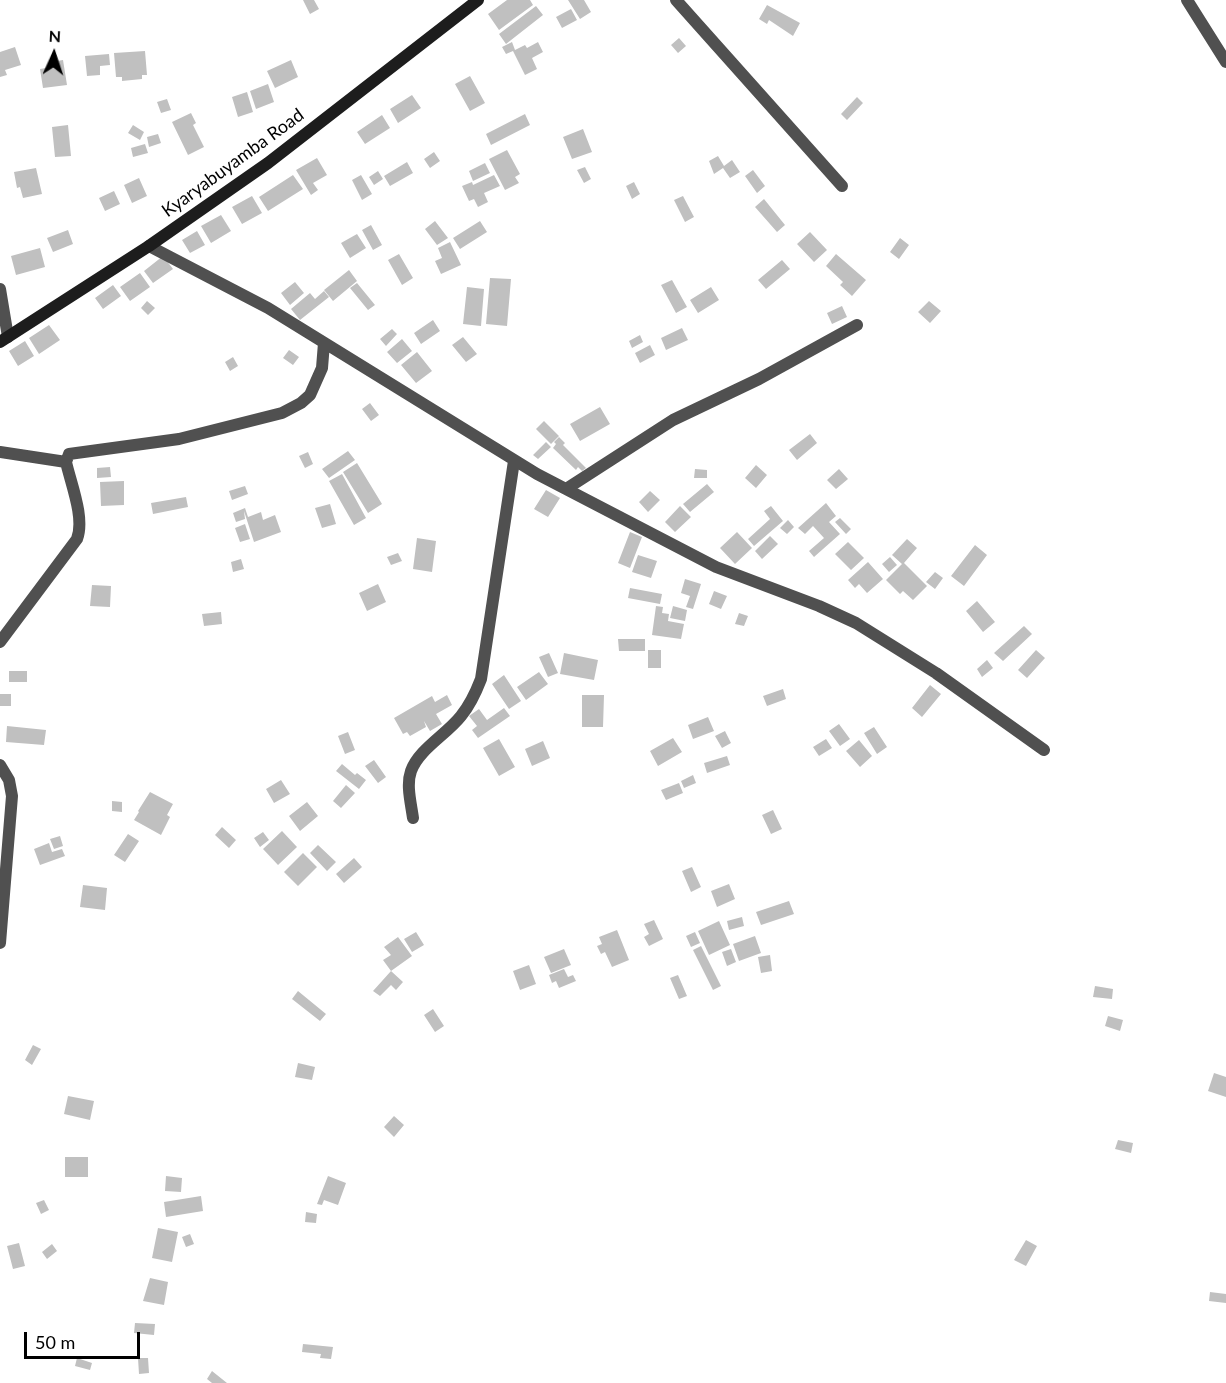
<!DOCTYPE html>
<style>
body{margin:0}
#map{position:relative;width:1226px;height:1383px;overflow:hidden;background:#fff;font-family:Lato,sans-serif}
canvas{display:block}
.north{position:absolute;left:24px;top:24px;width:60px;height:60px;-webkit-text-stroke:4px #fff;paint-order:stroke;rotate:3deg;font-size:16px;font-weight:700;line-height:24px;text-align:center;color:#000}
.north::after{content:'';display:block;margin:auto;width:21px;height:27px;background:#000;clip-path:polygon(50% 0,100% 100%,50% 72%,0 100%)}
.scale{position:absolute;left:24px;top:1332px;width:116px;height:27px;box-sizing:border-box;border:3px solid #000;border-top:0;padding-left:8px;font-size:18px;line-height:21px;white-space:nowrap;color:#000;-webkit-text-stroke:4px #fff;paint-order:stroke}
</style>
<div id="map">
<canvas width="1226" height="1383"></canvas>
<div class="north">N</div>
<div class="scale">50 m</div>
</div>
<script>
const ctx = document.querySelector('canvas').getContext('2d');
ctx.lineJoin = 'round';
function fillPath(path, color) { ctx.fillStyle = color; ctx.fill(path, 'evenodd'); }
function trace(path, color, width, dash) { ctx.strokeStyle = color; ctx.lineWidth = width; ctx.lineCap = dash ? 'butt' : 'round'; ctx.setLineDash(dash || []); ctx.stroke(path); }
function label(font, color, halo, rows, align = 'center') {
  ctx.font = font + ' Lato,sans-serif'; ctx.lineWidth = 6; ctx.setLineDash([]); ctx.textBaseline = 'middle'; ctx.strokeStyle = halo; ctx.fillStyle = color; for (const [text, x, y, turn = 0] of rows) {
    ctx.save(); ctx.translate(x, y); ctx.rotate((+turn || 0) * Math.PI / 180); ctx.textAlign = isNaN(turn) ? turn : align; if (halo) ctx.strokeText(text, 0, 0); ctx.fillText(text, 0, 0); ctx.restore();
  }
}
fillPath(new Path2D(`
 M303,0H314L319,9L310,14Z
 M507,0H530L533,5L499,30L488,14Z
 M568,0H584L591,12L580,19Z
 M767,5L800,23L793,36L769,20L767,24L759,19Z
 M536,6L543,15L506,44L499,34Z
 M571,9L577,20L562,28L556,17Z
 M679,38L686,46L678,53L671,45Z
 M512,42L515,50L525,45L527,48L538,42L543,52L532,58L537,69L525,75L513,51L506,54L502,47Z
 M15,47L21,65L5,70L7,75L0,77V52Z
 M145,51L147,75H142V79L122,81V77H116L114,53Z
 M109,54L110,65L100,66V75L87,76L85,56Z
 M63,60L67,85L43,88L40,69L52,67L51,62Z
 M291,60L298,77L275,88L267,71Z
 M470,76L485,103L470,111L455,84Z
 M268,84L274,102L256,109L250,91Z
 M247,92L253,112L238,117L232,97Z
 M412,95L421,108L398,123L390,109Z
 M857,97L863,103L847,120L841,114Z
 M167,99L171,110L161,113L157,102Z
 M191,113L196,123L193,125L204,147L188,155L172,122Z
 M525,114L530,125L491,145L486,134Z
 M382,115L390,128L365,144L357,132Z
 M68,125L71,156L55,157L52,127Z
 M133,125L144,132L140,140L128,133Z
 M583,129L592,152L572,159L563,137Z
 M158,134L161,143L149,147L147,137Z
 M145,144L148,153L133,157L131,148Z
 M507,150L520,174L515,177L519,183L505,190L489,159Z
 M434,152L440,161L430,168L424,159Z
 M718,156L724,166L732,160L740,172L730,178L723,168L714,174L709,161Z
 M317,158L327,175L313,183L318,190L311,195L296,170Z
 M407,162L413,173L390,186L384,176Z
 M485,163L490,173L473,181L469,171Z
 M585,167L591,179L584,183L577,170Z
 M36,168L42,194L23,198L20,187L17,188L14,172Z
 M753,170L765,186L757,193L745,176Z
 M378,171L383,179L374,185L369,177Z
 M293,175L303,189L268,211L259,197Z
 M361,175L372,194L362,200L352,180Z
 M494,175L500,186L484,193L488,202L478,207L474,199L469,201L462,186L472,182L473,185Z
 M139,178L147,196L132,203L124,185Z
 M634,182L640,194L632,199L626,186Z
 M114,191L120,204L105,211L99,198Z
 M252,196L262,213L242,224L232,207Z
 M683,196L694,217L685,222L674,200Z
 M764,199L785,225L777,232L755,207Z
 M221,215L231,231L211,243L201,226Z
 M435,221L448,238L437,245L425,229Z
 M480,221L487,232L460,249L453,238Z
 M371,225L382,245L373,250L362,230Z
 M68,230L73,244L53,252L47,238Z
 M197,231L205,245L190,253L182,240Z
 M810,232L827,250L814,262L797,244Z
 M357,234L366,248L350,258L341,243Z
 M900,238L909,245L899,259L890,252Z
 M450,242L461,265L441,274L435,261L442,258L438,248Z
 M40,248L45,267L16,275L11,256Z
 M399,254L413,278L402,285L388,260Z
 M836,254L866,280L852,296L840,285L843,282L826,266Z
 M163,256L173,269L153,283L144,271Z
 M782,260L790,269L766,289L758,280Z
 M349,270L357,281L333,301L324,290Z
 M140,273L150,287L130,301L120,287Z
 M490,278L511,279L507,326L486,324Z
 M672,280L687,307L676,313L661,285Z
 M295,282L304,293L290,305L281,293Z
 M357,283L375,305L368,310L350,288Z
 M113,285L121,296L103,309L95,298Z
 M467,287L484,289L481,326L463,324Z
 M711,287L719,300L698,313L690,300Z
 M324,291L329,297L300,320L291,309L310,293L315,299Z
 M147,301L155,308L148,315L141,308Z
 M929,301L941,311L930,323L918,312Z
 M842,306L847,317L832,324L827,313Z
 M433,320L440,331L421,344L414,333Z
 M49,325L60,340L39,354L29,338Z
 M682,328L688,340L666,350L661,338Z
 M392,329L397,334L386,346L380,339Z
 M640,335L643,342L632,348L629,341Z
 M463,337L477,354L466,362L452,345Z
 M402,339L412,351L397,363L387,352Z
 M25,341L34,356L18,366L9,351Z
 M650,345L655,355L640,363L635,353Z
 M289,350L299,357L293,365L283,358Z
 M417,352L432,371L416,383L401,365Z
 M233,357L238,366L230,371L225,362Z
 M370,403L379,415L371,421L362,409Z
 M600,407L610,424L580,441L570,424Z
 M544,421L559,436L551,444L536,429Z
 M810,434L817,443L797,460L789,450Z
 M559,437L565,443L563,445L586,468L582,471L578,467L576,470L553,448L556,444L554,442Z
 M546,442L551,447L538,459L533,455Z
 M348,451L355,460L329,478L322,469Z
 M308,452L313,464L305,468L299,456Z
 M357,463L382,504L368,513L343,472Z
 M756,465L767,475L756,488L745,478Z
 M110,467L111,477L97,478V468Z
 M695,469L707,470V478H694Z
 M839,469L848,479L836,489L827,480Z
 M342,474L366,518L354,525L329,481Z
 M124,481V505L101,506L100,482Z
 M707,484L714,492L690,512L683,504Z
 M245,486L248,494L232,500L229,491Z
 M546,490L560,498L548,517L534,509Z
 M650,491L660,500L648,512L639,502Z
 M186,497L188,507L153,514L151,503Z
 M826,503L836,516L829,522L840,534L814,557L809,551L824,538L813,526L805,534L798,528Z
 M330,504L336,524L322,528L315,508Z
 M680,506L691,517L675,532L665,522Z
 M771,506L783,521L754,546L748,539L770,519L764,511Z
 M245,508L248,517L261,512L263,520L275,515L281,532L254,542L244,511L245,519L236,522L233,513Z
 M840,518L851,529L846,534L835,522Z
 M788,520L794,527L787,534L780,528Z
 M245,524L250,539L240,542L235,528Z
 M630,532L642,537L630,568L618,563Z
 M737,532L752,548L735,564L720,548Z
 M770,536L778,544L762,559L755,551Z
 M417,538L436,541L432,572L413,569Z
 M907,539L917,548L904,563L927,586L913,600L903,591L900,594L886,580L902,564L892,555Z
 M848,542L864,558L851,570L835,554Z
 M975,545L987,555L964,586L951,576Z
 M398,553L402,561L391,565L387,557Z
 M638,555L657,561L651,578L632,572Z
 M890,557L897,565L889,572L882,564Z
 M241,559L244,569L233,572L231,562Z
 M868,562L883,579L867,593L859,584L855,588L848,580Z
 M935,572L943,578L935,589L926,582Z
 M685,579L701,584L693,609L686,607L690,596L681,593Z
 M378,584L386,602L367,611L359,593Z
 M92,585L111,586L110,607L90,606Z
 M630,588L662,594L660,604L628,598Z
 M714,591L727,596L721,609L709,604Z
 M977,601L995,622L983,632L966,611Z
 M656,606L663,607L662,613L669,614L668,621L684,624L681,639L652,635Z
 M673,606L687,610L685,621L670,618Z
 M221,612L222,624L204,626L202,614Z
 M739,613L748,616L744,626L735,624Z
 M1024,626L1032,634L1003,661L994,653Z
 M618,639H645V651H619Z
 M648,650H661V668H648Z
 M1036,650L1045,658L1027,678L1018,670Z
 M549,653L558,673L548,677L539,657Z
 M564,653L598,660L594,680L560,674Z
 M987,660L993,668L982,677L977,669Z
 M9,671H27V682H9Z
 M539,672L548,684L526,700L517,687Z
 M504,675L521,701L509,709L492,684Z
 M930,685L941,694L922,717L912,708Z
 M783,689L786,699L767,706L763,696Z
 M0,694H11V706H0Z
 M447,695L452,705L436,714L442,724L430,731L424,721L426,727L410,736L407,732L403,734L394,718L432,696L435,702Z
 M582,695H604L603,727H582Z
 M504,708L510,716L478,738L472,730L477,726L469,716L479,709L487,720Z
 M708,717L714,731L693,739L688,725Z
 M839,724L850,739L840,746L829,731Z
 M7,726L46,730L44,745L6,742Z
 M874,727L887,747L877,754L864,733Z
 M725,731L731,743L722,748L715,736Z
 M348,732L355,750L345,754L338,736Z
 M673,738L682,752L658,766L650,751Z
 M499,739L515,767L499,776L483,748Z
 M826,739L832,748L819,756L813,747Z
 M859,740L872,756L860,767L846,751Z
 M543,741L550,758L532,766L525,749Z
 M727,756L730,765L707,773L704,763Z
 M374,760L386,777L378,783L365,766Z
 M342,764L355,775L357,773L366,780L359,789L336,771Z
 M693,775L696,783L684,788L681,781Z
 M281,780L290,794L274,803L266,789Z
 M679,783L683,793L666,800L661,790Z
 M346,785L355,793L341,808L333,801Z
 M150,792L173,804L167,815L170,817L161,835L134,820L139,812L138,811Z
 M112,801L122,802V812L112,811Z
 M307,802L318,816L300,831L289,816Z
 M773,810L782,829L771,834L762,815Z
 M222,827L236,840L229,848L215,835Z
 M282,831L297,847L278,865L263,849Z
 M263,832L269,840L260,847L254,838Z
 M128,834L139,841L125,862L114,855Z
 M60,836L63,846L54,849L50,839Z
 M49,843L52,852L62,849L65,856L40,865L34,849Z
 M318,845L336,862L327,871L310,853Z
 M303,853L317,867L298,886L284,872Z
 M354,858L362,867L344,883L336,874Z
 M692,867L701,887L691,892L682,871Z
 M729,884L735,899L717,907L711,891Z
 M83,885L107,888L105,910L80,907Z
 M789,901L794,914L761,925L756,912Z
 M742,917L744,926L729,930L727,921Z
 M654,920L663,939L649,946L644,937L649,934L644,924Z
 M719,921L730,945L709,955L698,931Z
 M617,930L629,960L612,967L605,952L601,954L597,946L602,944L599,937Z
 M416,932L424,945L412,952L404,939Z
 M695,932L700,943L691,947L686,936Z
 M755,936L761,953L739,961L733,944Z
 M398,937L412,956L391,971L383,960L391,955L384,947Z
 M701,946L721,986L713,990L693,950Z
 M564,949L571,965L551,973L544,957Z
 M731,949L736,962L727,966L722,952Z
 M770,955L772,971L761,973L758,957Z
 M529,965L536,984L520,990L513,971Z
 M564,969L568,977L573,975L576,981L559,988L556,981L552,983L549,975Z
 M391,971L403,982L396,990L391,985L380,996L373,991Z
 M678,975L687,996L679,999L670,978Z
 M1095,986L1113,989L1112,999L1093,997Z
 M298,991L326,1014L320,1021L292,999Z
 M433,1009L444,1026L435,1032L424,1015Z
 M1108,1016L1123,1020L1120,1031L1105,1026Z
 M33,1045L41,1049L32,1065L25,1060Z
 M298,1063L315,1067L312,1080L295,1077Z
 M1214,1073L1226,1077V1097L1208,1091Z
 M68,1096L94,1101L90,1120L64,1114Z
 M394,1116L404,1125L394,1137L384,1127Z
 M1118,1140L1133,1143L1131,1153L1115,1149Z
 M65,1157H88V1177H65Z
 M166,1176L182,1178L181,1192L165,1191Z
 M328,1176L346,1183L338,1205L324,1200L322,1205L317,1204Z
 M201,1196L203,1211L166,1217L164,1202Z
 M44,1200L49,1210L41,1214L36,1203Z
 M306,1212L317,1214L316,1223L305,1222Z
 M158,1228L178,1232L172,1262L152,1258Z
 M190,1234L194,1244L186,1247L182,1237Z
 M1026,1240L1037,1246L1026,1266L1014,1260Z
 M19,1243L25,1266L13,1269L7,1246Z
 M52,1244L57,1251L47,1259L42,1252Z
 M150,1278L168,1282L164,1305L143,1301Z
 M1210,1292L1226,1294V1303L1209,1301Z
 M135,1323L155,1324L154,1335L134,1333Z
 M303,1344L333,1347L331,1359L320,1358L321,1354L302,1352Z
 M77,1358L92,1363L90,1370L75,1366Z
 M138,1358H148L149,1373L139,1374Z
 M212,1371L227,1383H212L207,1379Z`), '#c0c0c0');
trace(new Path2D(`
 M676,0L842,186
 M1187,0L1226,62
 M149,246L268,308L537,474L716,567L819,606L856,623L936,673L1044,750
 M0,289L8,337
 M0,452L66,462L69,454L179,439L282,413L301,403L310,395L322,368L324,343
 M566,489L673,420L759,379L857,325
 M0,642L77,539C85,518 71,484 66,462
 M0,765L9,780L12,796L0,943
 M413,818C411,803 406,785 411,771C419,749 446,735 461,716C470,705 476,692 481,679L514,461`), '#505050', 12);
trace(new Path2D(`
 M0,342L149,246L268,163L478,0`), '#1d1d1d', 12);
label('18px', '#000', '#fff', [
 ["Kyaryabuyamba Road",233,163,-36]
]);
</script>
